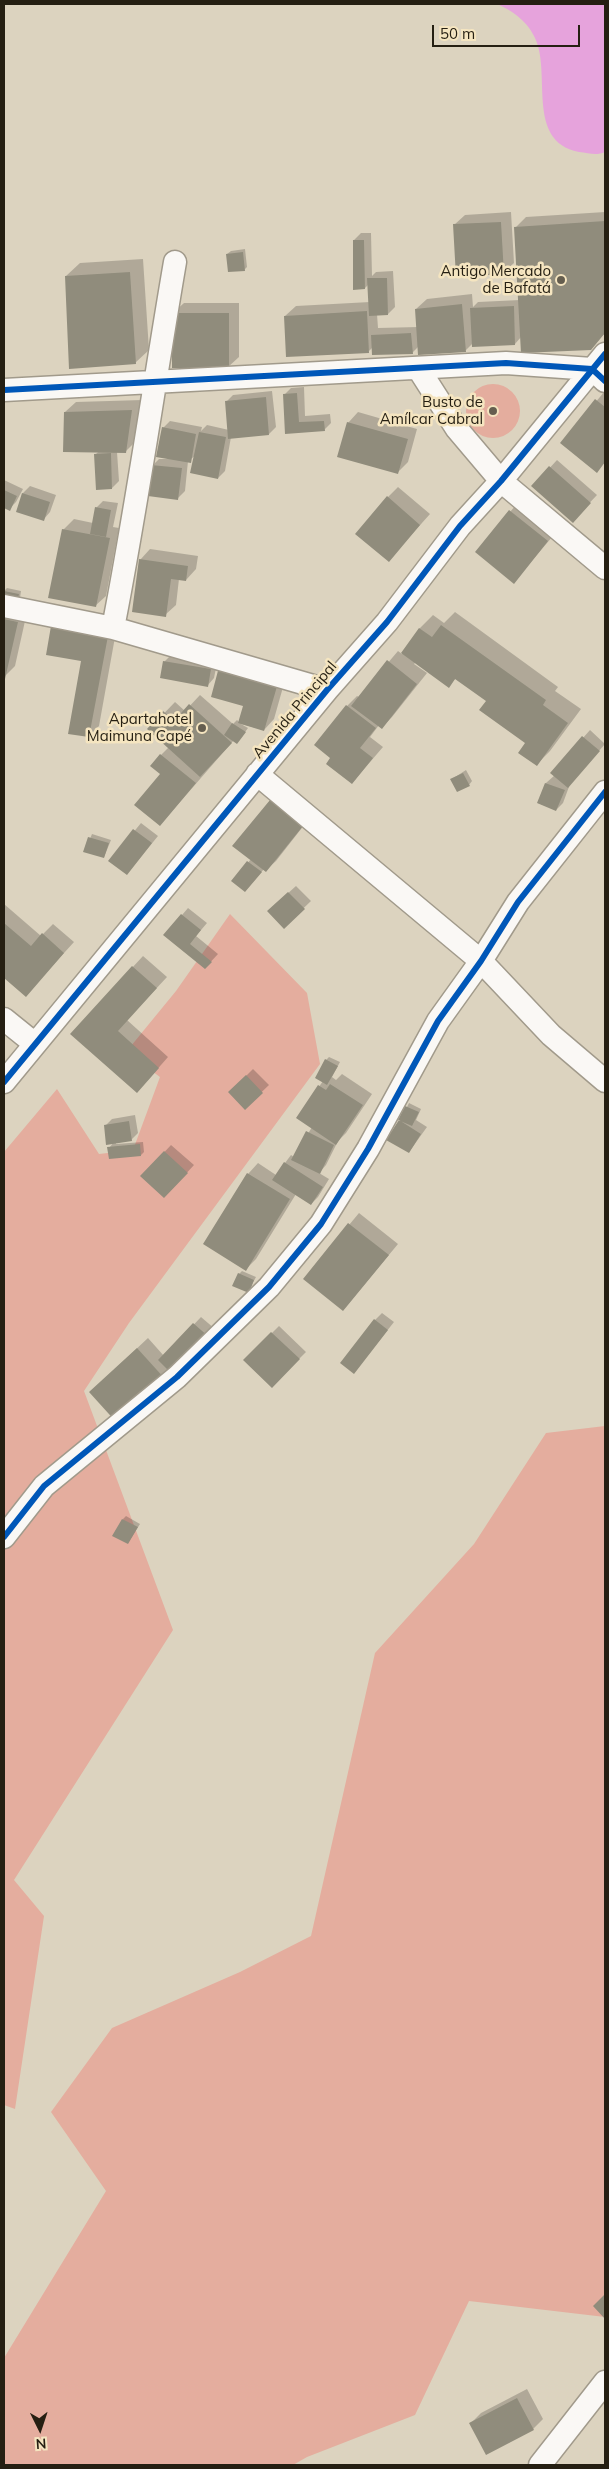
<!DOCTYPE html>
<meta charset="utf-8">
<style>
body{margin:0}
#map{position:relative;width:609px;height:2469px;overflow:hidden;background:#dcd3bf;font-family:Mulish,sans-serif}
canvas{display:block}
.frame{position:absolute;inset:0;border:5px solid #251f12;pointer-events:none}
.north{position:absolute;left:15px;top:2404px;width:50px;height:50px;-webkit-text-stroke:4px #f5e5c0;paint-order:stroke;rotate:176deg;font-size:14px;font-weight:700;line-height:20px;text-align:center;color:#251f12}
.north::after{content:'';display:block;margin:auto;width:18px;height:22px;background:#251f12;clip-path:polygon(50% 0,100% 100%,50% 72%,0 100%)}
.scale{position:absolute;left:432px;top:25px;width:148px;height:22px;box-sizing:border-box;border:2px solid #251f12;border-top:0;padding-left:6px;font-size:15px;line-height:18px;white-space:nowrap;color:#251f12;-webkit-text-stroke:4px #f5e5c0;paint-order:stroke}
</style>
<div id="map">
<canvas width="609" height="2469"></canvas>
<div class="frame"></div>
<div class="north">N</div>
<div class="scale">50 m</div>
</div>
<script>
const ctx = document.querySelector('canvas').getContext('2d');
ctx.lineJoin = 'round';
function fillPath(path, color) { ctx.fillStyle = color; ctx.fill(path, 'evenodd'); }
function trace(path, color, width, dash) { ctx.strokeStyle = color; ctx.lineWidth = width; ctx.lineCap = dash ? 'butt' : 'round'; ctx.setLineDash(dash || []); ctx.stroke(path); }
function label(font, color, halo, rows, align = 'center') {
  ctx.font = font + ' Mulish,sans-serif'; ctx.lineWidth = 5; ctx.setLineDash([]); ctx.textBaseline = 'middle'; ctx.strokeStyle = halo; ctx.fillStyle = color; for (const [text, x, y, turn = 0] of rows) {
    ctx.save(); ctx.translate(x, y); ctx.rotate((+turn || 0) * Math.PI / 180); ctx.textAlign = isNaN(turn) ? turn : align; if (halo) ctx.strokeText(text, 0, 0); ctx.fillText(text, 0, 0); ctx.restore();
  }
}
fillPath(new Path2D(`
 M466 411a27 27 0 1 1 54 0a27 27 0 1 1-54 0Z
 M230,914L307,993L320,1064L129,1323L84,1391L173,1630L14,1880L44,1916L15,2109L4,2105V1152L57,1089L99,1154L133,1150L160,1077L126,1052L176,991Z
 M605,1426V2317L469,2301L415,2415L307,2457L293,2465H4V2358L106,2191L51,2112L112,2028L240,1972L311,1936L375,1653L474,1544L546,1433Z`), '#e4ad9e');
fillPath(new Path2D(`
 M497,4H605V152C596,156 589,153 579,152C524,141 553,71 534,36C526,20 511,10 497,4Z`), '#e6a3dc');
fillPath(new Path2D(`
 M511,212L514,263L503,273L454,225L465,215Z
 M605,212V333L590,349L521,337L515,344L473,343L466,350L419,346L412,353L373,347L369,351L285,316L296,306L370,302L369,284L365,288L354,240L361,233H371L372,276L376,272L393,271L395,307L388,314H377L378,328L418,327L416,309L427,299L472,294L473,307L478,302L520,300L516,227L526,217Z
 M245,249L247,267L244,270L227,254L231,251Z
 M143,259L149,350L135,363L66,276L80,263Z
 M184,303H239V357L228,367L173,313Z
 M304,387L305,416L330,414L331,423L324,430L286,432L284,395L291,388Z
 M272,391L276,427L269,434L231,437L225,471L218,478L195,456L188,461L185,491L178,498L152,466L159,459H168L163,428L170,421L202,427L201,431L207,425L229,430L226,402L233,395Z
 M605,391V462L597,471L561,443Z
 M142,400L136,441L125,452H117L119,481L112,488L96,454L99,451L65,412L76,402Z
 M358,412L417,429L408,462L398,472L348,423Z
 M557,460L597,495L579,514L533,486Z
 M4,480L23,489L16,502L9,509L4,507Z
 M30,486L56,495L50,512L44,519L18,511L23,493Z
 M398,487L430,514L389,560L388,497Z
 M520,500L558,530L514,582L477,552Z
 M103,501L118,503L113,527L119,528L106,596L95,606L63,530L74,519L93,523L96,508Z
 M150,549L198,556L196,569L186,580L179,579L176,605L165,615L140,560Z
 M7,588L21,591L20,598L4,599V591Z
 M4,607L27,612L15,666L4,677Z
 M455,612L558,687L555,691L581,709L550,751L537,764L527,743L488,701L456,678L449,686L416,662L414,664L427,673L392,717L381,728L379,725L370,737L383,747L352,783L332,758L347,706L357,696L359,697L398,651L402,654L420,628L433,615L444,623Z
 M117,626L99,726L89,736L82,660Z
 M171,655L217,663L214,678L208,685L164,662Z
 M287,673L274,719L264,730L241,724L248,728L240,739L234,740L160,825L161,755L169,747L149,729L175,702L185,711L200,695L233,724L237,720L239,722L244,705Z
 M590,730L605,744L570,784L563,803L556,810L538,803L546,783L555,775L552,773Z
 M466,770L472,781L469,785L452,779Z
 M281,790L312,815L276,861L265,871L264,869L245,891L233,881L251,859L234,846Z
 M141,823L158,836L127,874L110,861Z
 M92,834L111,840L104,857L85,851Z
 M296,886L311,901L284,927L276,904Z
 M4,904L41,936L53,924L74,942L26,995L4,976Z
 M188,908L207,923L196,936L218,954L205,968L165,935Z
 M143,956L167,977L127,1020L168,1057L147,1081L72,1033Z
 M329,1057L340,1062L332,1077L336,1080L342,1074L372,1094L346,1133L338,1141L326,1165L319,1173L329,1179L318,1197L311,1204L296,1194L256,1259L246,1269L248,1174L258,1163L276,1175L291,1155L294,1157L312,1127L297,1118L323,1081L326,1060Z
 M253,1069L269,1085L245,1108L230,1092Z
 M409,1103L421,1109L416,1120L427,1127L409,1152L400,1121Z
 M135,1115L138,1133L131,1140L116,1142V1144L143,1142L144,1152L141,1155L109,1148L114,1142L105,1126L112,1119Z
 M171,1145L194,1165L171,1190L142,1176Z
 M359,1213L398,1244L343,1310L304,1279Z
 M242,1271L256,1277L248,1292L239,1274Z
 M382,1313L394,1322L360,1365L375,1320Z
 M201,1317L215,1329L165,1379L101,1382L148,1338L164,1356Z
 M279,1326L306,1352L272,1386L245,1360Z
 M126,1516L140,1524L128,1543L123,1519Z
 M527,2389L543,2419L533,2429L471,2423L481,2413Z`), '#0003');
fillPath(new Path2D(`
 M605,221V333L591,350L521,353L514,227Z
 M501,222L504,274L456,277L453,224Z
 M353,240H364L365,289L353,290Z
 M243,252L245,271L228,272L226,254Z
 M130,272L136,364L69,369L65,276Z
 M367,278H387L388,315L369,316Z
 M462,304L466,352L418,355L415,309Z
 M514,306L515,345L472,347L470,308Z
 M367,311L369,353L286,357L284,316Z
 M172,313H229V368H172Z
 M411,333L413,354L372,355L371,335Z
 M297,393L299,422L324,421L325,431L285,434L283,394Z
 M266,397L269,435L228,439L225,401Z
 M595,399L605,407V462L597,473L560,443Z
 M132,410L126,453L63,452L64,412Z
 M347,422L408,439L398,474L337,457Z
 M162,427L196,434L191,463L156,457Z
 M199,432L226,437L218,479L190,473Z
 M111,453L112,489L96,490L94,454Z
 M151,465L182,468L178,500L148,496Z
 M549,466L591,503L573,523L531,486Z
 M4,490L17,496L10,511L4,508Z
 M22,493L50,502L44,521L16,512Z
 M387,496L420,525L389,562L355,534Z
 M95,507L111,510L106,537L90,534Z
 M509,510L548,541L514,584L475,552Z
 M62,529L110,538L96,607L48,598Z
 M139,559L188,566L186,581L171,579L166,617L132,612Z
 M4,591L19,594L17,603L4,600Z
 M4,619L18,622L5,679H4Z
 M441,625L546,700L543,705L568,723L537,766L518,753L525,743L479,710L486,701L455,679L449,688L401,653L419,628L432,637Z
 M51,626L108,636L89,737L68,734L81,661L46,655Z
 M387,660L417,684L382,729L351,706Z
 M163,661L211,669L208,687L160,678Z
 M219,667L278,683L264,731L238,723L243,706L211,697Z
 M189,704L232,743L200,777L147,729L163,711L174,721Z
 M346,705L376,728L360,748L373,758L352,784L326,764L330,758L314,745Z
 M232,723L246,732L237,744L224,735Z
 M582,736L600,751L568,788L550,773Z
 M160,754L196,783L160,826L134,805L160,774L150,766Z
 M463,773L470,786L457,792L450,779Z
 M545,783L565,790L556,811L537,803Z
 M270,800L303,826L266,872L232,846Z
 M133,829L152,843L127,875L108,861Z
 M88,837L109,843L104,858L83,852Z
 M247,861L262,872L245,892L231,881Z
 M288,892L305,909L284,929L267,911Z
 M181,914L201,930L190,944L212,962L205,969L163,935Z
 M4,923L31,946L42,933L64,953L26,997L4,978Z
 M132,966L157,988L118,1031L159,1068L137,1093L70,1034Z
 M325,1059L338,1066L327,1085L315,1078Z
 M246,1075L263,1093L245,1110L228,1092Z
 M330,1084L363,1105L336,1145L296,1118L318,1085L326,1090Z
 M405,1106L419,1112L412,1126L398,1120Z
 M399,1120L421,1134L409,1153L386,1140Z
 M129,1121L132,1141L106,1145L104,1125Z
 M306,1131L334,1145L320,1174L291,1160Z
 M140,1144L141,1156L109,1159L107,1147Z
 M164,1151L188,1173L164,1198L140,1176Z
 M284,1162L323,1187L311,1205L272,1180Z
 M247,1173L290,1199L246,1271L203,1244Z
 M348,1223L389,1255L343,1311L303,1279Z
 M238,1273L254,1280L249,1293L232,1286Z
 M374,1319L388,1330L354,1374L340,1363Z
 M193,1323L209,1337L173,1375L158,1360Z
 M271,1332L300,1359L272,1388L243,1360Z
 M137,1348L166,1380L118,1424L89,1392Z
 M122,1519L138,1527L128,1544L112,1536Z
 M605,2294V2319L593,2306Z
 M517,2398L534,2430L486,2455L469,2423Z`), '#908c7c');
const minor = new Path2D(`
 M418,368L457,429L501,481L605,568
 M4,390L506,363L592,369L605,381
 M4,606L113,628L327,690
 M113,628C137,506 154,384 175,262
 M257,774L481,961L551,1035L605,1081
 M4,1019L35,1044
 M4,1082L327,690L387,622L460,526L501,481L605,354
 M4,1537L44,1486L177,1377L269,1287L321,1224L368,1149L438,1021L481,961L518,902L605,792
 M540,2465L605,2382`);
trace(minor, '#a19a8b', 25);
trace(minor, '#faf8f5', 22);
trace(new Path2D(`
 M4,390L506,363L592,369L605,381
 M4,1082L327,690L387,622L460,526L501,481L605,354
 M4,1537L44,1486L177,1377L269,1287L321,1224L368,1149L438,1021L481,961L518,902L605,792`), '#0057b8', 6);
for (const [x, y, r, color] of [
 [561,280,5,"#655e4f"],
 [493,411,5,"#655e4f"],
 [202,728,5,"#655e4f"]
]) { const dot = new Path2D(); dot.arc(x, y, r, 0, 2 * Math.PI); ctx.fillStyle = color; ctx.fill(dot); trace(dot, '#f5e5c0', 2); }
label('15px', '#251f12', '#f5e5c0', [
 ["Antigo Mercado",551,271],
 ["de Bafatá",551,288],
 ["Busto de",483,402],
 ["Amílcar Cabral",483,419],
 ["Apartahotel",192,719],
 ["Maimuna Capé",192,736]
], 'right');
label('15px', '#251f12', '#f5e5c0', [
 ["Avenida Principal",295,710,-50]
]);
</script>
